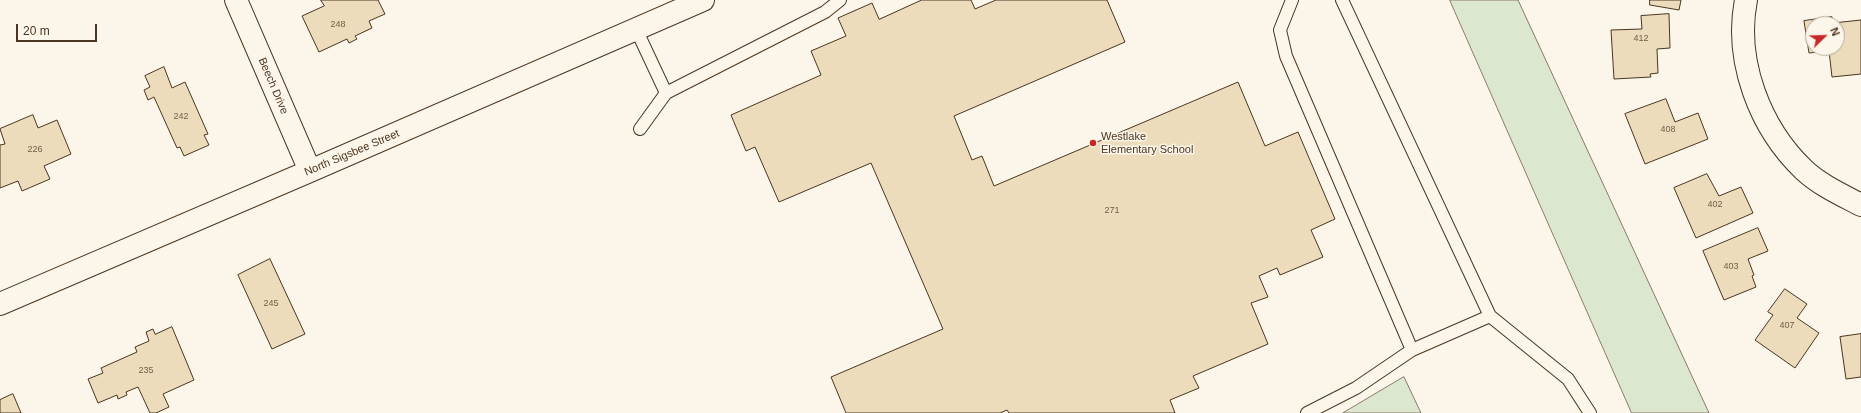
<!DOCTYPE html>
<style>
body{margin:0}
#map{position:relative;width:1861px;height:413px;overflow:hidden;background:#fbf6e9;font-family:Helvetica,sans-serif}
canvas{display:block}
.north{position:absolute;left:1805px;top:16px;width:40px;height:40px;box-sizing:border-box;background:#fbf6e9;border:1px solid #b4a999;border-radius:50%;rotate:67deg;font-size:11px;font-weight:700;line-height:16px;text-align:center;color:#4a3520}
.north::after{content:'';display:block;margin:auto;width:14px;height:18px;background:#c62828;clip-path:polygon(50% 0,100% 100%,50% 72%,0 100%)}
.scale{position:absolute;left:16px;top:24px;width:81px;height:18px;box-sizing:border-box;border:2px solid #4a3520;border-top:0;padding-left:5px;font-size:12px;line-height:14px;white-space:nowrap;color:#4a3520;-webkit-text-stroke:3px #fbf6e9;paint-order:stroke}
</style>
<div id="map">
<canvas width="1861" height="413"></canvas>
<div class="north">N</div>
<div class="scale">20 m</div>
</div>
<script>
const ctx = document.querySelector('canvas').getContext('2d');
ctx.lineJoin = 'round';
function fillPath(path, color) { ctx.fillStyle = color; ctx.fill(path, 'evenodd'); }
function trace(path, color, width, dash) { ctx.strokeStyle = color; ctx.lineWidth = width; ctx.lineCap = dash ? 'butt' : 'round'; ctx.setLineDash(dash || []); ctx.stroke(path); }
function label(font, color, halo, rows, align = 'center') {
  ctx.font = font + ' Helvetica,sans-serif'; ctx.lineWidth = 3; ctx.setLineDash([]); ctx.textBaseline = 'middle'; ctx.strokeStyle = halo; ctx.fillStyle = color; for (const [text, x, y, turn = 0] of rows) {
    ctx.save(); ctx.translate(x, y); ctx.rotate((+turn || 0) * Math.PI / 180); ctx.textAlign = isNaN(turn) ? turn : align; if (halo) ctx.strokeText(text, 0, 0); ctx.fillText(text, 0, 0); ctx.restore();
  }
}
const green = new Path2D(`
 M1450,0H1518L1709,413H1632Z
 M1404,377L1421,413H1343Z`);
fillPath(green, '#dce7d0');
trace(green, '#887966', 1);
const building = new Path2D(`
 M321,0H378L385,14L369,21L372,28L355,36L357,39L349,43L347,39L319,52L302,16L324,6Z
 M922,0H971L975,9L996,0H1107L1125,42L954,116L972,160L982,156L994,186L1238,82L1265,146L1298,132L1335,219L1311,230L1323,257L1280,275L1277,268L1259,276L1268,297L1251,303L1268,344L1193,376L1199,388L1170,400L1175,413H1009L1007,410L1000,413H846L831,377L943,329L871,163L779,202L755,147L746,151L731,115L821,75L811,51L846,36L838,18L872,3L879,19Z
 M1650,0H1681L1679,10L1650,5Z
 M1669,14L1670,48L1657,49L1658,73L1650,74L1651,77L1614,79L1611,30L1642,29L1641,16Z
 M1832,17L1833,23L1861,20V74L1832,77L1829,51L1809,53L1804,21ZM1813,24H1837V48H1813Z
 M164,67L172,88L185,82L208,134L204,135L209,145L184,156L180,147L177,148L154,97L148,100L144,90L150,87L145,76Z
 M1666,99L1675,122L1698,113L1708,139L1645,164L1625,114Z
 M33,115L38,128L57,120L71,154L44,166L50,179L22,191L18,181L0,188V145L5,144L0,129Z
 M1707,174L1719,196L1741,187L1753,213L1696,238L1674,188Z
 M1758,228L1768,251L1748,259L1754,275L1752,276L1756,287L1724,300L1703,251Z
 M270,259L305,334L272,349L238,275Z
 M1785,289L1807,304L1797,318L1819,333L1795,368L1755,340L1773,315L1768,312Z
 M172,327L194,380L163,394L169,407L156,413H150L138,387L126,392L127,395L118,399L117,395L98,403L88,379L103,373L101,368L137,352L135,347L149,341L146,332L153,329L155,334Z
 M1861,334V377L1846,379L1840,337Z
 M13,394L21,413H0V400Z`);
fillPath(building, '#ecdcbc');
trace(building, '#4a3520', 1);
const service = new Path2D(`
 M1292,0L1280,30L1286,56L1412,350L1490,316
 M1342,0L1490,316L1568,379L1590,413
 M636,29L666,93L825,12L840,0
 M640,129L666,93
 M1307,413L1356,388L1412,350`);
const minor = new Path2D(`
 M236,0L310,171
 M1746,0C1734,61 1760,128 1804,170C1820,185 1842,195 1861,205
 M0,304L310,171L703,0`);
trace(service, '#4a3520', 14);
trace(minor, '#4a3520', 24);
trace(service, '#fbf6e9', 12);
trace(minor, '#fbf6e9', 22);
for (const [x, y, r, color] of [
 [1093,143,4,"#c62828"]
]) { const dot = new Path2D(); dot.arc(x, y, r, 0, 2 * Math.PI); ctx.fillStyle = color; ctx.fill(dot); trace(dot, '#fbf6e9', 1.5); }
label('9px', '#725f47', null, [
 ["248",338,25],
 ["412",1641,39],
 ["242",181,117],
 ["408",1668,130],
 ["226",35,150],
 ["402",1715,205],
 ["271",1112,211],
 ["403",1731,267],
 ["245",271,304],
 ["407",1787,326],
 ["235",146,371]
]);
label('11px', '#4a3520', '#fbf6e9', [
 ["Beech Drive",273,86,67],
 ["North Sigsbee Street",352,153,-23]
]);
label('11px', '#4a3520', '#fbf6e9', [
 ["Westlake",1101,137],
 ["Elementary School",1101,150]
], 'left');
</script>
